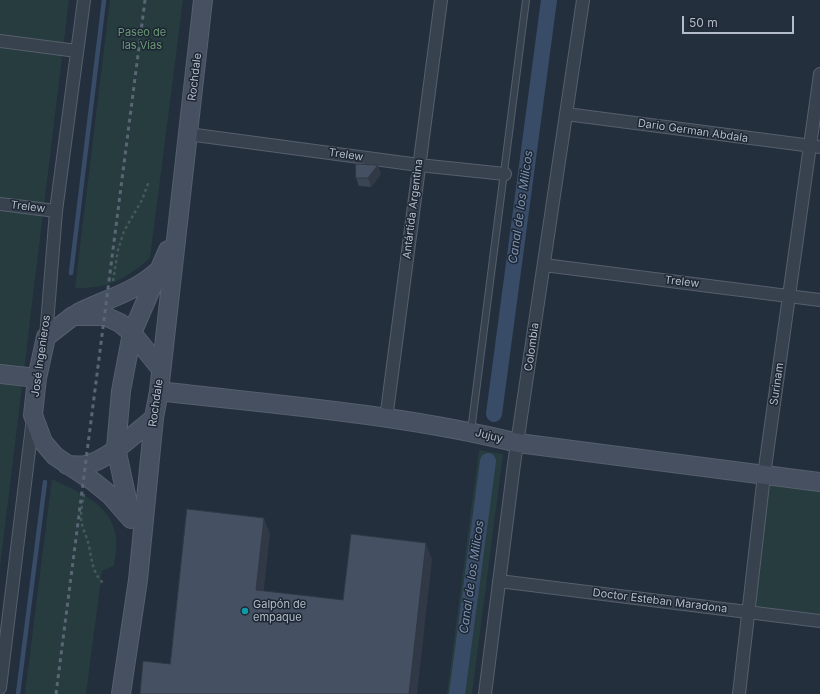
<!DOCTYPE html>
<meta charset="utf-8">
<style>
body{margin:0}
#map{position:relative;width:820px;height:694px;overflow:hidden;background:#242f3e;font-family:Inter,sans-serif}
canvas{display:block}
.scale{position:absolute;left:682px;top:16px;width:112px;height:18px;box-sizing:border-box;border:2px solid #b4bcc9;border-top:0;padding-left:5px;font-size:12px;line-height:14px;white-space:nowrap;color:#b4bcc9;-webkit-text-stroke:3px #1d2633;paint-order:stroke}
</style>
<div id="map">
<canvas width="820" height="694"></canvas>
<div class="scale">50 m</div>
</div>
<script>
const ctx = document.querySelector('canvas').getContext('2d');
ctx.lineJoin = 'round';
function fillPath(path, color) { ctx.fillStyle = color; ctx.fill(path, 'evenodd'); }
function trace(path, color, width, dash) { ctx.strokeStyle = color; ctx.lineWidth = width; ctx.lineCap = dash ? 'butt' : 'round'; ctx.setLineDash(dash || []); ctx.stroke(path); }
function label(font, color, halo, rows, align = 'center') {
  ctx.font = font + ' Inter,sans-serif'; ctx.lineWidth = 3; ctx.setLineDash([]); ctx.textBaseline = 'middle'; ctx.strokeStyle = halo; ctx.fillStyle = color; for (const [text, x, y, turn = 0] of rows) {
    ctx.save(); ctx.translate(x, y); ctx.rotate((+turn || 0) * Math.PI / 180); ctx.textAlign = isNaN(turn) ? turn : align; if (halo) ctx.strokeText(text, 0, 0); ctx.fillText(text, 0, 0); ctx.restore();
  }
}
fillPath(new Path2D(`
 M0,0H69L0,567Z
 M110,0H183L150,258C126,279 108,289 75,288Z
 M479,450L503,454L472,694H447Z
 M764,475L820,482V621L748,612Z
 M52,479C77,492 108,502 115,532C118,542 115,556 114,566L102,571L86,694H25Z`), '#263c3f');
trace(new Path2D(`
 M71,273L104,0
 M18,694L45,482`), '#394c67', 4.5);
trace(new Path2D(`
 M494,414L549,0
 M457,694L488,461`), '#394c67', 16);
const lane = new Path2D(`
 M471,431L526,0`);
const street = new Path2D(`
 M0,41L77,51
 M566,114L820,147
 M188,134L419,165L505,174
 M0,204L56,211
 M544,265L820,300
 M46,337L56,211L84,0
 M386,419L441,0
 M499,581L820,621
 M0,688L33,418
 M485,694L514,464L583,0
 M739,694L764,475L820,74`);
const secondary = new Path2D(`
 M78,313C108,298 134,293 159,270
 M0,374L37,378
 M159,391C277,405 402,414 518,443L820,482
 M67,465C73,465 80,466 86,465C111,458 134,434 154,418
 M131,518L116,448L121,391L132,333L168,250
 M131,519L110,495L94,482L55,456L43,442L33,415L37,378L46,337L73,316H105L120,323L132,333L161,369
 M121,694L138,580L154,418L159,391L203,0`);
trace(lane, '#565f6c', 8);
trace(street, '#565f6c', 14);
trace(secondary, '#565f6c', 20);
trace(new Path2D(`
 M113,281L118,250L124,231L142,200L149,181
 M84,494C83,501 81,509 81,516C81,527 87,536 89,546C92,560 92,572 103,583`), '#44595c', 2.5, [3, 3]);
trace(lane, '#38414e', 6);
trace(street, '#38414e', 12);
trace(secondary, '#465061', 18);
trace(new Path2D(`
 M56,694L145,0`), '#5a6575', 3, [4, 4]);
fillPath(new Path2D(`
 M381,174L371,187L359,186L356,178Z`), '#3b4654');
fillPath(new Path2D(`
 M378,165L381,174L371,187L368,178Z
 M264,518L270,534L262,606L256,590Z
 M426,543L432,559L417,694H409Z`), '#303945');
const building = new Path2D(`
 M356,164L378,165L368,178H356Z
 M187,509L264,518L256,590L343,600L351,534L426,543L409,694H140L143,661L170,664Z`);
fillPath(building, '#455162');
trace(building, '#303945', 1);
for (const [x, y, r, color] of [
 [245,611,4,"#0f9aa8"]
]) { const dot = new Path2D(); dot.arc(x, y, r, 0, 2 * Math.PI); ctx.fillStyle = color; ctx.fill(dot); trace(dot, '#1d2633', 1.5); }
label('11px', '#6b9a76', '#1d2633', [
 ["Paseo de",142,33],
 ["las Vías",142,46]
]);
label('11px', '#b4bcc9', '#1d2633', [
 ["Rochdale",195,77,-83],
 ["Dario German Abdala",693,131,8],
 ["Trelew",346,155,8],
 ["Trelew",28,207,7],
 ["Antártida Argentina",413,209,-83],
 ["Trelew",682,282,7],
 ["Colombia",532,347,-82],
 ["José Ingenieros",41,356,-82],
 ["Surinam",777,384,-82],
 ["Rochdale",156,403,-82],
 ["Jujuy",489,436,14],
 ["Doctor Esteban Maradona",660,601,7]
]);
label('11px', '#b4bcc9', '#1d2633', [
 ["Galpón de",253,605],
 ["empaque",253,618]
], 'left');
label('italic 12px', '#7c92b1', '#1d2633', [
 ["Canal de los Milicos",521,207,-82],
 ["Canal de los Milicos",472,577,-82]
]);
</script>
